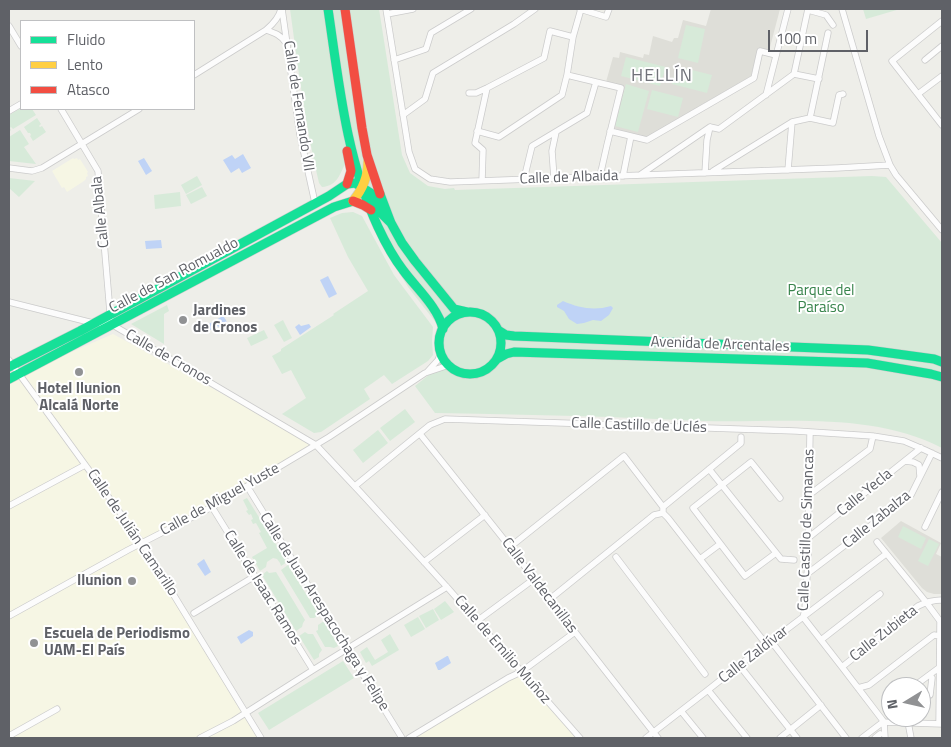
<!DOCTYPE html>
<meta charset="utf-8">
<style>
body{margin:0}
#map{position:relative;width:951px;height:747px;overflow:hidden;background:#eeeee9;font-family:"Titillium Web",sans-serif}
canvas{display:block}
.frame{position:absolute;inset:0;border:10px solid #5f6167;pointer-events:none}
.legend{position:absolute;left:20px;top:20px;width:175px;height:90px;box-sizing:border-box;background:#fff;border:1px solid #bfc0c2;margin:0;padding:6px 9px;list-style:none;font-size:15px;color:#5f6167}
.legend li{display:flex;align-items:center;gap:10px;height:25px}
.legend b{width:25px;border:1px solid #bfc0c2}
.north{position:absolute;left:881px;top:677px;width:50px;height:50px;box-sizing:border-box;background:#fff;border:1px solid #bfc0c2;border-radius:50%;rotate:261deg;font-size:14px;font-weight:700;line-height:20px;text-align:center;color:#5f6167}
.north::after{content:'';display:block;margin:auto;width:18px;height:22px;background:#919294;clip-path:polygon(50% 0,100% 100%,50% 72%,0 100%)}
.scale{position:absolute;left:768px;top:30px;width:100px;height:22px;box-sizing:border-box;border:2px solid #5f6167;border-top:0;padding-left:6px;font-size:15px;line-height:18px;white-space:nowrap;color:#5f6167;-webkit-text-stroke:4px #fff;paint-order:stroke}
</style>
<div id="map">
<canvas width="951" height="747"></canvas>
<div class="frame"></div>
<ul class="legend">
<li><b style="height:6px;background:#16e098"></b>Fluido</li>
<li><b style="height:6px;background:#ffcf43"></b>Lento</li>
<li><b style="height:6px;background:#f24e42"></b>Atasco</li>
</ul>
<div class="north">N</div>
<div class="scale">100 m</div>
</div>
<script>
const ctx = document.querySelector('canvas').getContext('2d');
ctx.lineJoin = 'round';
function fillPath(path, color) { ctx.fillStyle = color; ctx.fill(path, 'evenodd'); }
function trace(path, color, width, dash) { ctx.strokeStyle = color; ctx.lineWidth = width; ctx.lineCap = dash ? 'butt' : 'round'; ctx.setLineDash(dash || []); ctx.stroke(path); }
function label(font, color, halo, rows, align = 'center') {
  ctx.font = font + ' "Titillium Web",sans-serif'; ctx.lineWidth = 4; ctx.setLineDash([]); ctx.textBaseline = 'middle'; ctx.strokeStyle = halo; ctx.fillStyle = color; for (const [text, x, y, turn = 0] of rows) {
    ctx.save(); ctx.translate(x, y); ctx.rotate((+turn || 0) * Math.PI / 180); ctx.textAlign = isNaN(turn) ? turn : align; if (halo) ctx.strokeText(text, 0, 0); ctx.fillText(text, 0, 0); ctx.restore();
  }
}
fillPath(new Path2D(`
 M73,158L74,159L77,158L78,160L80,159L88,172L87,173L88,176L86,177V179L84,181L67,192L64,187L62,188L52,171Z
 M113,334L316,445L212,507L142,543L261,738H9V379Z
 M521,672L580,738H409Z`), '#f6f6e4');
fillPath(new Path2D(`
 M711,9H780L769,51L758,48L751,76L647,137L613,128L624,87L606,82L613,57L619,58L620,52L643,58L644,54L649,55L653,36L672,42L674,38H678L683,20L706,26Z
 M901,521L941,543L936,554L942,557V594H934L927,592L922,588L881,538Z`), '#deded8');
fillPath(new Path2D(`
 M290,9H379L402,155L410,173L428,186L445,189L454,188L455,190L872,176L886,177L942,243V448C872,411 781,423 704,421C672,420 641,418 609,417C551,415 493,414 435,413L415,386L440,366L437,342V324L408,287L385,250L360,199L346,162C340,173 338,186 322,187L319,183C305,125 298,67 290,9Z
 M863,9H900L866,19Z
 M686,25L705,29L698,63L678,58Z
 M626,57L666,67L660,86L621,76Z
 M676,66L712,75L707,93L672,84Z
 M626,84L649,91L638,132L615,126Z
 M652,90L683,98L678,117L647,109Z
 M21,108V109H32L36,115L13,129L11,127L10,128L11,130L9,132V115Z
 M37,118L41,124L39,126L40,127L42,126L46,132L33,141L30,136L31,135L30,133H28L24,127Z
 M20,130L29,144L24,147L36,164L9,161L10,150L9,137Z
 M197,176L202,185L186,194L181,185Z
 M9,178L35,181L19,197L9,188Z
 M202,187L207,196L191,204L186,195Z
 M180,192L181,206L155,209L154,195Z
 M353,212L362,216L394,275L433,327L432,341L433,355L428,361L392,384L384,375L364,389L370,399L321,432L314,433L282,414L306,398L291,370L282,374L272,356L281,351V349L334,315L333,314L368,291L348,257L330,218L342,213Z
 M167,305L169,311L164,314V344L131,324Z
 M283,320L292,338L284,342L274,325Z
 M264,330L268,338L251,346L247,338Z
 M405,409L415,422L390,441L380,428Z
 M378,430L388,443L363,463L353,450Z
 M247,498L287,562L281,566L280,563L277,559L273,558L267,562L266,567L260,571L252,557L267,548L259,533L261,532L256,523L253,524L251,520L253,519L251,514L249,515L246,511L248,510L243,500Z
 M903,526L926,538L921,549L898,537Z
 M929,539L939,544L928,566L918,561Z
 M288,565L319,615L314,618H310L281,570Z
 M267,571L269,573L276,572L305,620L303,623L302,627L296,631L262,575Z
 M445,601L454,612L441,620L434,609Z
 M433,609L439,620L426,628L419,616Z
 M418,617L425,629L411,637L404,625Z
 M324,621L338,646L334,648L330,647H325L316,631L318,630V625Z
 M305,632L308,634H313L322,650L319,654V657L314,660L299,636Z
 M390,634L399,650L372,666L369,661L366,663L360,652L367,647L375,660L388,652L381,640Z
 M343,661L354,678L269,730L258,713Z`), '#d7ead9');
fillPath(new Path2D(`
 M243,154L251,168L242,173L239,168L231,173L223,160L232,155L235,159Z
 M144,158L152,171L146,175L138,161Z
 M161,240L162,248L146,249L145,241Z
 M328,276L337,294L329,298L320,280Z
 M563,301C579,308 594,311 611,306L613,308L609,315L601,321L593,320L584,323L577,324L569,319L564,311L557,307V305Z
 M223,316L226,320L227,324L219,328L218,326L210,330L207,325Z
 M299,324L301,326L309,324L311,327L300,335L295,327Z
 M204,559L211,572L205,576L197,564Z
 M249,630L253,632V636L241,644L237,637Z
 M447,656H448L451,663L440,670H438L435,663Z`), '#bfd3f6');
const street = new Path2D(`
 M282,9L300,135L315,203
 M386,9L409,152L415,169L430,179L450,182L837,168L890,165
 M580,9L606,17L609,9
 M581,9L573,37L567,75L596,82
 M808,9L794,74L819,79
 M842,9L879,136L890,165L896,175L942,230
 M808,10L826,15L833,25
 M387,14L413,9
 M942,21L892,61L942,125
 M9,26L21,46
 M266,30C275,33 281,35 286,43
 M394,60L426,49L431,33L471,9
 M925,60L942,46
 M194,75L266,30C273,24 279,18 281,9
 M469,93H476L487,88L544,58L550,31L573,37
 M918,94L942,76
 M766,95L788,9
 M61,109L98,171L111,324
 M9,111L21,104
 M403,115L425,99L433,73L514,24L535,9
 M810,118L828,33
 M477,131L499,137L562,95L567,75
 M610,131L647,140L754,78L760,51L776,55
 M9,168L32,171L42,168L139,109
 M788,170L792,122
 M713,171L792,122L810,118L833,123L839,95L843,94
 M705,173L707,140L710,127L719,129L794,74
 M640,175L710,127
 M623,176L631,136
 M554,178L552,151L556,132
 M524,179L532,146L587,113L596,82L621,88L607,145L600,176
 M482,181L483,150L475,143L487,88
 M9,302L93,323L111,324L316,445L361,493L447,587L580,738
 M9,360L142,543L261,738
 M427,372L438,360L441,353
 M810,432L808,560L805,610L803,617L842,667L884,722L942,724
 M420,434L510,547L575,632L658,738
 M905,461L913,462L919,465L920,476
 M709,469L781,559L794,560
 M247,486L402,738
 M355,486L430,425L445,419L796,431L873,436L904,441L925,450L942,458
 M809,495L870,449L873,436
 M9,506L85,465
 M212,507L313,670
 M663,507L741,443V437
 M925,527L942,492
 M808,538L921,448
 M877,542L926,602L940,621L939,724
 M510,547L624,456L663,507V513
 M776,553L745,576L693,508L751,462L780,498
 M616,557L705,674
 M700,559L720,544
 M424,562L485,515
 M807,574L911,495L932,453
 M550,599L654,515L663,513L668,518L766,644
 M194,613L250,579
 M9,616L128,550L212,507L329,437L425,373L449,365
 M477,621L534,579
 M821,640L880,594
 M771,641L846,738
 M739,665L797,738
 M842,667L918,606C926,602 933,600 942,600
 M913,687L940,667
 M858,688L869,685L934,635L940,636
 M708,690L747,738
 M921,695H930L932,678
 M681,711L703,738
 M884,722L885,738
 M908,722L911,738
 M9,736L57,709
 M200,738L233,721L313,670L447,587
 M409,738L508,678L521,672L575,632
 M646,738L708,690L766,644L774,639L886,554
 M780,738L821,705
 M862,738L883,722
 M875,738L880,734`);
const fast = new Path2D(`
 M328,9C339,83 346,158 378,227C385,242 393,257 403,270C416,288 438,307 443,329
 M347,184L355,183L374,195L381,213L391,223
 M380,194L391,223L402,243L415,261L454,309L467,312
 M439 343a31 31 0 1 1 62 0a31 31 0 1 1-62 0Z
 M498,330L506,335L514,336L868,350L934,359L942,362
 M497,359L506,354L514,352L867,363L931,374L942,377
 M9,367L80,331L329,196L347,184
 M9,379L334,207L353,201`);
const slow = new Path2D(`
 M353,201C363,189 368,177 368,161`);
const jam = new Path2D(`
 M345,9L362,128L367,155L380,194
 M347,151L351,171L347,184
 M353,201L363,205L371,210`);
trace(street, '#cbcbcb', 7);
trace(fast, '#cbcbcb', 10);
trace(slow, '#cbcbcb', 10);
trace(jam, '#cbcbcb', 10);
trace(street, '#fcfcfc', 5.5);
trace(fast, '#16e098', 9);
trace(slow, '#ffcf43', 9);
trace(jam, '#f24e42', 9);
for (const [x, y, r, color] of [
 [183,320,5,"#919294"],
 [79,372,5,"#919294"],
 [132,581,5,"#919294"],
 [34,643,5,"#919294"]
]) { const dot = new Path2D(); dot.arc(x, y, r, 0, 2 * Math.PI); ctx.fillStyle = color; ctx.fill(dot); trace(dot, '#fff', 2); }
label('15px', '#5f6167', '#fff', [
 ["Calle de Fernando VII",298,106,81],
 ["Calle de Albaida",569,178,-2],
 ["Calle Albala",101,212,-96],
 ["Calle de San Romualdo",174,276,-28],
 ["Avenida de Arcentales",720,345,2],
 ["Calle de Cronos",168,358,30],
 ["Calle Castillo de Uclés",639,426,2],
 ["Calle Yecla",865,493,-39],
 ["Calle de Miguel Yuste",220,500,-29],
 ["Calle Zabalza",877,520,-39],
 ["Calle Castillo de Simancas",807,530,-88],
 ["Calle de Julián Camarillo",132,533,56],
 ["Calle Valdecanillas",539,586,53],
 ["Calle de Isaac Ramos",262,588,58],
 ["Calle de Juan Arespacochaga y Felipe",324,612,58],
 ["Calle Zubieta",884,634,-38],
 ["Calle de Emilio Muñoz",502,650,49],
 ["Calle Zaldívar",754,655,-38]
]);
label('15px', '#38844c', '#fff', [
 ["Parque del",821,291],
 ["Paraíso",821,308]
]);
label('bold 15px', '#5f6167', '#fff', [
 ["Jardines",193,311],
 ["de Cronos",193,328],
 ["Hotel Ilunion",79,389,"center"],
 ["Alcalá Norte",79,406,"center"],
 ["Ilunion",122,581,"right"],
 ["Escuela de Periodismo",44,634],
 ["UAM-El País",44,651]
], 'left');
ctx.letterSpacing = '1px';
label('18px', '#707279', '#fff', [
 ["HELLÍN",662,77]
]);
ctx.letterSpacing = '0px';
</script>
